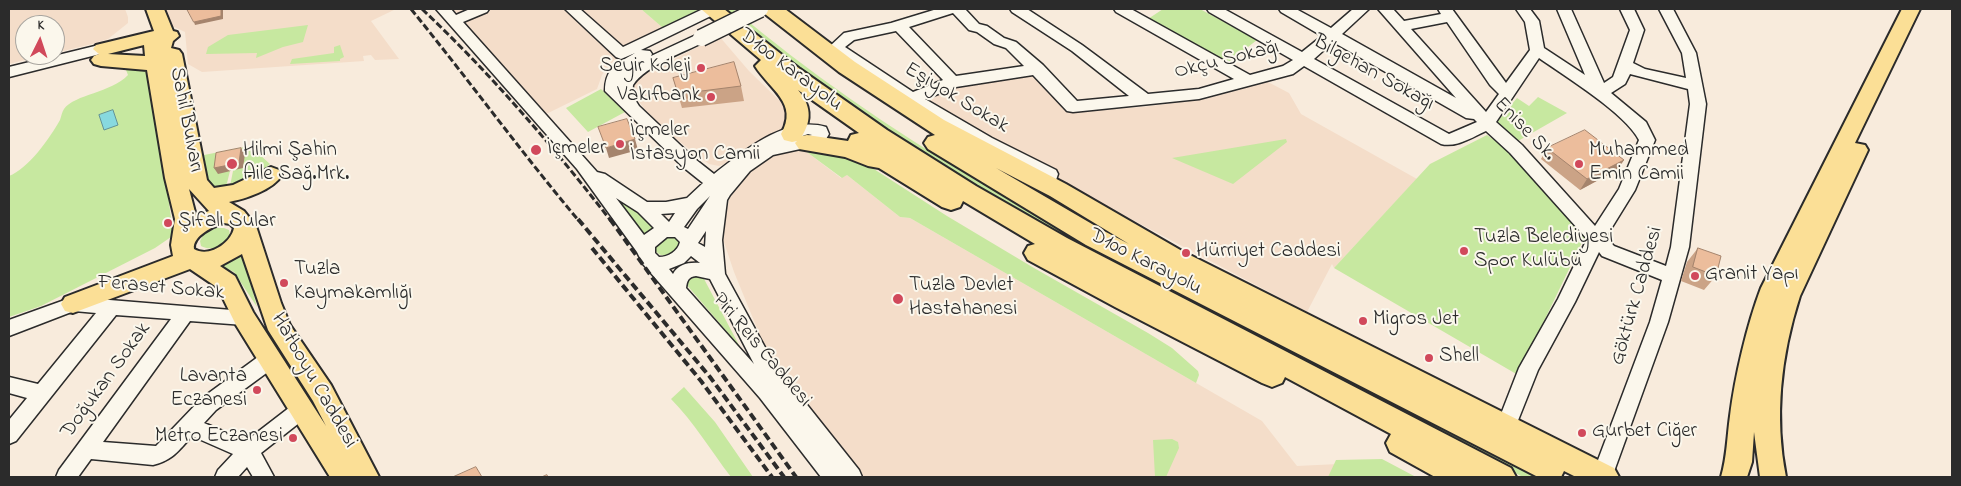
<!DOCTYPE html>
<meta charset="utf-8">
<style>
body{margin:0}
#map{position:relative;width:1961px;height:486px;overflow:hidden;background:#f8ebdc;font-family:"Indie Flower",sans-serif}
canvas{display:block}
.frame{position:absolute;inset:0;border:10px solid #2b2b2b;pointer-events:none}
.north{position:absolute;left:15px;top:15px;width:50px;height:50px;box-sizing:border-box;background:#fbf7ec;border:1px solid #a8a59f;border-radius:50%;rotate:4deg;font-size:14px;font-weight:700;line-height:20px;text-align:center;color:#2b2b2b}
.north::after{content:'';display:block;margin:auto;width:18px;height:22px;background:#d1495b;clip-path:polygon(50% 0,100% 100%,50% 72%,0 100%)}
</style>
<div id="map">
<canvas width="1961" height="486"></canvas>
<div class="frame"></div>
<div class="north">K</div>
</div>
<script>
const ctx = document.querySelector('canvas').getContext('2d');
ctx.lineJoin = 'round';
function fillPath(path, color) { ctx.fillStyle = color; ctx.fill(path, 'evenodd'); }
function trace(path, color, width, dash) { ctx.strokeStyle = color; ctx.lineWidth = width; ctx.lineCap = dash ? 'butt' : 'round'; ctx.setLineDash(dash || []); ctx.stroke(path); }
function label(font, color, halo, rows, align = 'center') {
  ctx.font = font + ' "Indie Flower",sans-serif'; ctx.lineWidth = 4; ctx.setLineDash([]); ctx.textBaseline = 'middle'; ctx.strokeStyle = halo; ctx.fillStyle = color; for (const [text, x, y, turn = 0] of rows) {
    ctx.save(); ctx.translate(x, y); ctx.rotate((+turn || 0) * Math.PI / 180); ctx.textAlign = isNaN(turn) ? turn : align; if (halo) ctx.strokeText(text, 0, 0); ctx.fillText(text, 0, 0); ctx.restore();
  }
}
fillPath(new Path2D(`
 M9,9H125L128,17V23L108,39L92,44L55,53V25H25V55H44L9,64Z
 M163,9H396L371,21L399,59L375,60L371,55L363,56L364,61L202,72L188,64L185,32L170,25Z
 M439,9H641L670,34L614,60L602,75L597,89L536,119Z
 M719,36L749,71L787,108L789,125L779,133L749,146L731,162L719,166L709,164L668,133L645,110L634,94L633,88L634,83L645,74Z
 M1034,74L1069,112L1143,107L1205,99L1268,82L1289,93L1301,114L1417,179L1334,268L1332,264L1307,312L1095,200L916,97L957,83Z
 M791,150H804L841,178L847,175L900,217L910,218L1262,421L1297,466L1379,462L1409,477H859L796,396L766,350L734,272L723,239L724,220L730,197L739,184L760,161L772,154Z`), '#f4ddc9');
fillPath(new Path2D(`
 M641,9H695L705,17L670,34Z
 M724,9H733C885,137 1060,232 1236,321C1338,374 1440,425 1542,477H1523L1039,227L858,113L757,38Z
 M1163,9H1200L1257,40L1226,64L1148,19Z
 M308,25L303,42L283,47L256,58L257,53L206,54L208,47L228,35Z
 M340,45L344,57L340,59V61L290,64L292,59L334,53V47Z
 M124,65L145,67L152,75L173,233L171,237L155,248L41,306L9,317V176C28,169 50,138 60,120C61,117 62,112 64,109C75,94 111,93 128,75Z
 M601,89L625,112L588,132L566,108Z
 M1538,97L1567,113L1518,141L1497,122L1517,98L1529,106Z
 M1487,135L1509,151L1586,234L1518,375L1334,268L1430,164Z
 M1286,139L1287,142L1233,184L1172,158Z
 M250,146L270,164L250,181L229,191L233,171H230L225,191L212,188L208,182L204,155Z
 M804,150L836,152L863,162L947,216L1034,268L1148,333L1172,348L1198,371L1199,375L1196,383L910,218L900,217L847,175L842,178Z
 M612,194L659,224L650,235H643Z
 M216,228H224L229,230L230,235C225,246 212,252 201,246L200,241L204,234Z
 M675,236L680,241V247C671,254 661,261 654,248L662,237Z
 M242,252L257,307L234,272L218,265Z
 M695,274L703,277L740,347L686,284L688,278Z
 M684,387L715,422L753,477H731C711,451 694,422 671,399Z
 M1172,439L1178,442L1179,448L1166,477H1155L1153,440Z
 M1382,459L1416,477H1328L1336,460Z`), '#c7e8a0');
const water = new Path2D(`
 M113,110L118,125L104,130L99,115Z`);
fillPath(water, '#87d9df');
trace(water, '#629397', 1);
const minor = new Path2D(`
 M436,9H451L456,15L470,9H489L487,12L463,22L597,172L605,174L647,202H666L687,198L703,183L683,167L605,91C605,68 617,64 635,53L621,59L616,57L565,9H580L623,47L703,9H718L717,13L641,50L650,51L652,54L651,56L696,35H706L708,38L706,41C685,52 646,65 633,85L632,95L639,106L695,159L714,174C744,151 786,115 826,127L829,134L823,144L773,155L750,171L730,195L727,200L722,240L725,274L773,362L859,470L862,477H821L760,398L643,264L637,252L577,169ZM808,134L812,135L794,139ZM710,196L688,229L684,227L697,209ZM616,198L638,212L654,228L644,235ZM675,213L669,222L661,214ZM706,231L705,247L698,243ZM667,237H675L680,242C678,251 668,257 659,257L655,253V247ZM691,256L700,263C689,262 678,264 673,274L669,269L684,263ZM696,276L710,279L754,364L686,288C687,281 688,277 696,276Z
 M937,9H965L979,24L987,26L1004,38L1016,42L1043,65L1077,101L1129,96L1072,51L1012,12L1010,9H1027L1082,45L1148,94L1199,89L1234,79L1116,12L1114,9H1131L1250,75L1283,66L1293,60L1209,12L1207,9H1224L1302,52L1322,36L1281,12L1279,9H1296L1331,28L1353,9H1369L1342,34L1456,98L1378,9H1393L1404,21L1441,14L1438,9H1452L1506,83L1530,50L1525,22L1516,9H1530L1539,21L1544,48L1585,75L1557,9H1571L1604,83L1613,77L1630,30L1620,9H1634L1644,30L1633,63L1645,69L1686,78L1682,53L1659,9H1673L1696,53L1706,104L1689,247L1668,322L1612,477L1592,476L1650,322L1662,280L1602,256L1599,252L1575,302L1538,370L1513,433L1506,436L1499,433L1496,427L1519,368L1558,299L1587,239L1510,153L1486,131C1473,137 1456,148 1441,144L1304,66L1293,74L1199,99L1073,112L1067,111L1033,75L956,87L925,99L992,138L1056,170L1058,174L1053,189L1047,191L1041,189L1039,185L1041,177C984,149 930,118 877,84C862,73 839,63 829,47L844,33L891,23ZM953,13L969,30L977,32L994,44L1006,48L1024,66L956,76L909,27ZM1447,22L1490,85L1499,94L1486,112L1411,29ZM896,31L943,80L913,92L845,47L854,40ZM1333,42L1466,118L1474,119L1477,122L1449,134L1314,59ZM1539,58C1566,77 1625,113 1639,140L1619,189L1595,226L1522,145L1496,122ZM1630,74L1688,89L1690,104L1671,247L1666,266L1614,246L1606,237L1635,190L1655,140L1646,122L1611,93L1625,84Z
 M103,44L108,46L110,49L108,52L9,77V67Z
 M73,297L244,311L251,313L253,318L251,323L244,325L190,321L103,442L156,446L202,398L262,354L269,352L276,354L279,360L276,366L216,410L204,423L246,441L294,404L301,401L308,404L311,410L308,416L261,453L274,477H253L247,467L238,477H215L218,470L233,454L192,436C178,451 173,460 153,465L91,459L78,477H56L59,470L171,319L116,315L16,441L9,444V420L27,398L9,393V377L38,384L96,313L74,311L9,336V320Z`);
const major = new Path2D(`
 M146,9H164L173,31L177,32L179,36L173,41L171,48L179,50L182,54L207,180L214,188L233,185L271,167L279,170L282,175C273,190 245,199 229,202L244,211L256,226L281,303L290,325L331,385L379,477H330L236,325L218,288L190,269L73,313L65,311L61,304L65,297L173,256L171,245L175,219L165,178L147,70L101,66L94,64L91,60L94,56L99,54L93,49L96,45L154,31ZM144,45L145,56L108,54ZM189,189L209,211L196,216ZM224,223L230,224L234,228C231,243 209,258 194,249C192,236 214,226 224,223ZM242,254L268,330L313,401L326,426L253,312L235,276L220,266Z
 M1902,9H1920L1855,143L1865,145L1868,150L1800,296C1781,355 1774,416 1786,477H1760L1754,432L1752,462L1747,477H1721C1727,457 1727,437 1730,416C1735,376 1747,325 1761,288Z`);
const highway = new Path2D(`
 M701,9H724L800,69L887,130L976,186L1067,238L1511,468L1516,477H1435L1390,452L1386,443L1391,434L1285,377L1282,383L1272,387L1262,383L1115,307L1028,260L1024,253L1028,246L1035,244L963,201L960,207L951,210L942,207L879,168L868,166L845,157L799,149L795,143L797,141L792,142L784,140L781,134C799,103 770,90 755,66L761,60ZM798,90L859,133L851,135L848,141L807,135L802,136C812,120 811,105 798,90Z
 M762,9H785L855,62L944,120L1066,184L1182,251L1614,468L1619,477H1576L1564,471L1561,477H1538L1086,245L928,149L924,143L928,137L935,135L839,72L765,14ZM996,168L1050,196L1129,244L1104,231Z`);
trace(minor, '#2b2b2b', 3);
trace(major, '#2b2b2b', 4);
trace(highway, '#2b2b2b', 4);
fillPath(minor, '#fbf7ec');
fillPath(major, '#fbdf96');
fillPath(highway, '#fbdf96');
trace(new Path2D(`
 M411,9C468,79 521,152 579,221
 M422,9C491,74 552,145 611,221`), '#2b2b2b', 3, [7, 3]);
trace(new Path2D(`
 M578,219L710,377L784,477
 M610,219L796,477
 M592,248L701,381L772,477`), '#2b2b2b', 4, [8, 4]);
const minorBridge = new Path2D(`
 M701,38L760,9`);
trace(minorBridge, '#2b2b2b', 19, []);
trace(minorBridge, '#fbf7ec', 16);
fillPath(new Path2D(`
 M673,78L741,86L744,101L682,108Z
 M1547,148L1624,160L1617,170L1580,190L1541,159Z
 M1698,248L1716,276L1704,290L1681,281L1687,262Z`), '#cba386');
fillPath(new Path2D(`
 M221,9H223V19L195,25L194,22Z
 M635,139L638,150L609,158L606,148Z
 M241,148L245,154L243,168L218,174L214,168Z
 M1624,160L1617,170L1580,190L1587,179Z`), '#a5846d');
const building = new Path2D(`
 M187,9H221V16L194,22Z
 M734,62L741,86L678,94L673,78Z
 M627,119L635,139L606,148L598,127Z
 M1585,130L1624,160L1587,179L1547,148Z
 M241,148L239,163L214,168L216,153Z
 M1698,248L1721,256L1716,276L1693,267Z
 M476,467L482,477H453Z
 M547,475L548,477H542Z`);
fillPath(building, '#ecbd9c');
trace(building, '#a5846d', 1);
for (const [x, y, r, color] of [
 [701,68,5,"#d1495b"],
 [711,97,5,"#d1495b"],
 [620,144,5,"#d1495b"],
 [536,150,6,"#d1495b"],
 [232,164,6,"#d1495b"],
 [1579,164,5,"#d1495b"],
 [168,223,5,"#d1495b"],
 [1464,251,5,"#d1495b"],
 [1186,253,5,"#d1495b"],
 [1695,276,5,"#d1495b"],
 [284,283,5,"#d1495b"],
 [898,299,6,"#d1495b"],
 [1363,321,5,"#d1495b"],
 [1429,358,5,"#d1495b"],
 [257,390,5,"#d1495b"],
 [1582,433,5,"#d1495b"],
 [293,438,5,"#d1495b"]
]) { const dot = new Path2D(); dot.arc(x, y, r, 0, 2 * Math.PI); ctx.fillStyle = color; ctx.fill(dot); trace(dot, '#fbf7ec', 2); }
label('21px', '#2b2b2b', '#fbf7ec', [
 ["Okçu Sokağı",1227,61,-14],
 ["D100 Karayolu",790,71,37],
 ["Bilgehan Sokağı",1373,74,29],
 ["Eşiyok Sokak",956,99,31],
 ["Sahil Bulvarı",185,120,79],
 ["Enise Sk.",1524,130,46],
 ["D100 Karayolu",1145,263,27],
 ["Feraset Sokak",161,289,5],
 ["Göktürk Caddesi",1638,296,-74],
 ["Piri Reis Caddesi",761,351,50],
 ["Doğukan Sokak",107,381,-54],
 ["Hatboyu Caddesi",313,381,60]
]);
label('21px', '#2b2b2b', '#fbf7ec', [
 ["Seyir Koleji",691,68,"right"],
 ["Vakıfbank",701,97,"right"],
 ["İçmeler",630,132],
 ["İstasyon Camii",630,156],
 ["İçmeler",547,150],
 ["Hilmi Şahin",243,152],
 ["Aile Sağ.Mrk.",243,176],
 ["Muhammed",1589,152],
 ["Emin Camii",1589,176],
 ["Şifalı Sular",178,223],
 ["Tuzla Belediyesi",1474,239],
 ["Spor Kulübü",1474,263],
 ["Hürriyet Caddesi",1196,253],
 ["Tuzla",294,271],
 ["Kaymakamlığı",294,295],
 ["Granit Yapı",1705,276],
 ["Tuzla Devlet",909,287],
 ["Hastahanesi",909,311],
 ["Migros Jet",1373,321],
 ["Shell",1439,358],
 ["Lavanta",247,378,"right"],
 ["Eczanesi",247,402,"right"],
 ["Gurbet Ciğer",1592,433],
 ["Metro Eczanesi",283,438,"right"]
], 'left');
</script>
